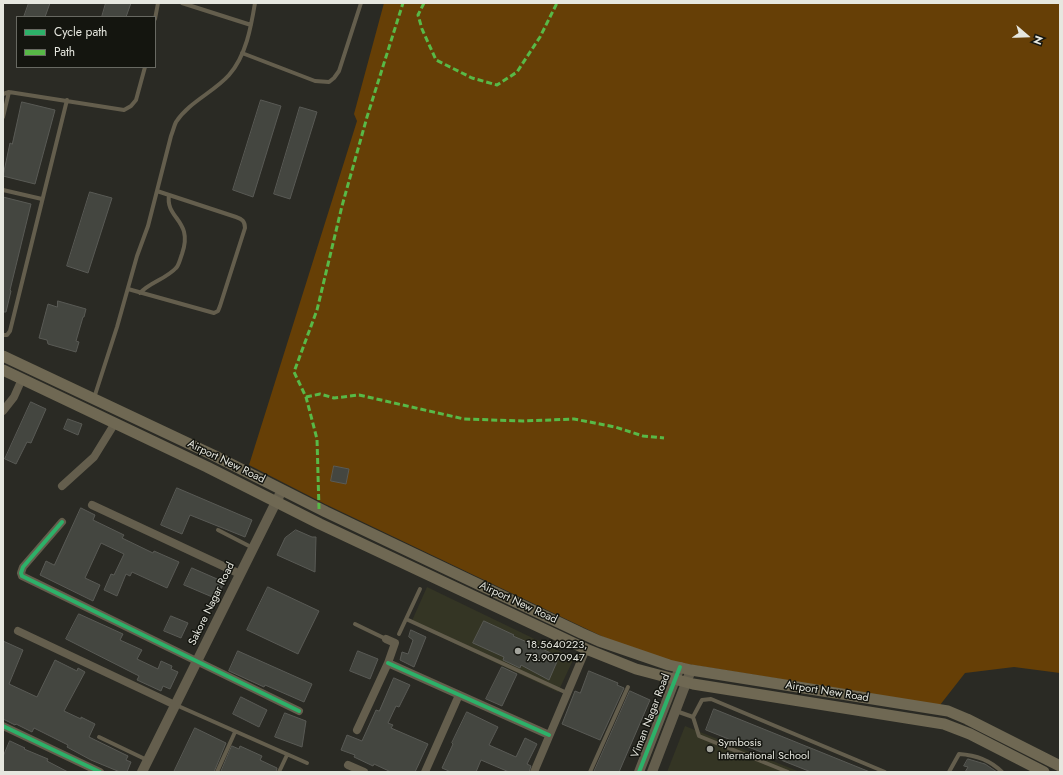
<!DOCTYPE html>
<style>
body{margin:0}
#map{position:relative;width:1063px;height:775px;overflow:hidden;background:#2a2a24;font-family:Jost,sans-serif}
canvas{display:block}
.frame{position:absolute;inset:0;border:4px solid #e6e7df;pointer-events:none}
.legend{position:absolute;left:16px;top:16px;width:140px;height:52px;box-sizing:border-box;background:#14150f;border:1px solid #686962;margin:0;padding:5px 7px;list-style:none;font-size:12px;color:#e6e7df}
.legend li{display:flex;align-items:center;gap:8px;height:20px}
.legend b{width:20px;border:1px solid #686962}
.north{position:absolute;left:1007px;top:16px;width:40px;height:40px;-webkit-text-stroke:3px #14150f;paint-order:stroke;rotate:110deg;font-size:11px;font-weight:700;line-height:16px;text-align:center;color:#e6e7df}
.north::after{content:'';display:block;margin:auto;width:14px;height:18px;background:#e6e7df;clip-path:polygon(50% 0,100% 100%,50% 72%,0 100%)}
</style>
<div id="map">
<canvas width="1063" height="775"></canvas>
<div class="frame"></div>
<ul class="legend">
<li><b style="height:5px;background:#2db169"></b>Cycle path</li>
<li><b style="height:5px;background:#58b947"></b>Path</li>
</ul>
<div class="north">N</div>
</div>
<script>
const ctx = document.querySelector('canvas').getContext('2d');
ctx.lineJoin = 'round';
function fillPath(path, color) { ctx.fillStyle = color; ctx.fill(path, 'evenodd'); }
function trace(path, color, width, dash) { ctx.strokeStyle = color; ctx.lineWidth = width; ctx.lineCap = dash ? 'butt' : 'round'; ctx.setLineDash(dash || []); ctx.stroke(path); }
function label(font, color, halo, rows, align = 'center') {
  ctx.font = font + ' Jost,sans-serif'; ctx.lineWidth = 3; ctx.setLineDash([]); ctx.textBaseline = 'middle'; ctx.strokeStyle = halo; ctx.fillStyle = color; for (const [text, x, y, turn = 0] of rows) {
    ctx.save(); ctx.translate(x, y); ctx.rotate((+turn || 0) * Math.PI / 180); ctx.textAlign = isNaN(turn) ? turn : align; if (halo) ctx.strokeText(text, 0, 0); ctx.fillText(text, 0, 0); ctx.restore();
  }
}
fillPath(new Path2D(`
 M427,587L574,658L558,692L411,623Z
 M685,726L800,772H667Z`), '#343524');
fillPath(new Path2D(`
 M384,3H1060V673L1014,667L965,673L940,705L668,661L616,643L325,504L249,465L357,121L354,114Z`), '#663f06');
const building = new Path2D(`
 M29,3H50L45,17H24Z
 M106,3H131L126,17H102Z
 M261,100L281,106L253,197L233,190Z
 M22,102L55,110L35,184L3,176L10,143L12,144Z
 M300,107L317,112L290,199L274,194Z
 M90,192L112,198L88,273L67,266Z
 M3,197L31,204L10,290L11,291L6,312H3Z
 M58,301L86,309L84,317H83L76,341L79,342L76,352L48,344L47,340L39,338L48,304L57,307Z
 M31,402L46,409L31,443L27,442L16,464L5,459Z
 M68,419L82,424L78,435L64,429Z
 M334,466L349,469L346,484L331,481Z
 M177,488L252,520L245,537L190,515L182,534L161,525Z
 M81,508L95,515L93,520L124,535L122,538L153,553L154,551L179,562L167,588L132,572L130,576L126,574L117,596L104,590L111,574L114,575L124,554L101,543L85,578L100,585L93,601L40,575L46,561L54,565Z
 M296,530L312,537H316L315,572L277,555L285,538Z
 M192,568L224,582L217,599L184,585Z
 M268,587L319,611L298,654L247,630Z
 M79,614L123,634L120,640L142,650L137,659L158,669L161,661L172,666L171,669L178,672L170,689L163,686L161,691L137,680L139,676L66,639Z
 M171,616L188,623L181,638L164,631Z
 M484,621L514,635L513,636L534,645L559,657L549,680L521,665L520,668L505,661L503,660L504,657L473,643Z
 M411,630L426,637L414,667L400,660L402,652L408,654L413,640L409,637Z
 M3,641L23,650L9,684L37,697L55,660L77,671L78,668L85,672L64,711L81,719V717L95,724L89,737L128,756L126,760L131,762L127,772H120L91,760L67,747L68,745L34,728L32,732L16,724L15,725L3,719Z
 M238,651L312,684L304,702L265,685L264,687L229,671Z
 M358,651L378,659L370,679L350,671Z
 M502,667L517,674L502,706L486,699Z
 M589,671L618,683L617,685L624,688L600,740L562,724L575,691L580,693Z
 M394,678L410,685L399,707L396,706L388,723L393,725L391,728L428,744L415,772H391L374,764L373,766L354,757L355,755L341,750L347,735L362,741L376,710L379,711Z
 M630,691L650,700L619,772H594Z
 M241,697L267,710L259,727L233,714Z
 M714,709L870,772H811L706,730Z
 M467,712L498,727L489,745L516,757L525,738L537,744L527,764L531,766L529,772H509L481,760L476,772H451L442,768L453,744L452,743Z
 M285,713L306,721L302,747L275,737Z
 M195,728L226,743L214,772H174Z
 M10,741L25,748L24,749L48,759L47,761L68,772H3V757Z
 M232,746L239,749L240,746L262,756L260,760L277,768L276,772H221Z
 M968,759L985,764L997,772H965L968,767L964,766Z`);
fillPath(building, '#444640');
trace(building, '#595a55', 1);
trace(new Path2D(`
 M182,3L251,25
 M155,19L158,3
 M242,53L315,81L329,82L334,78L339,71L361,3
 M3,94L9,92L124,110L131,106L136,100L145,67
 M3,117L9,92
 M3,190L42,199
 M128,289L214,313L218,311L220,306L245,228C245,221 242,219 236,217L157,191
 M140,293C150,282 166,279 176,268C179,265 180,259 182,254C194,220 165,219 169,195
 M3,335H7L10,331L67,100
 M94,398L117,327L137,256L148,226L171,136C173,131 174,126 176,122C189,102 214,92 229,75C246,56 251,27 255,3
 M218,530L253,548
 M406,619L567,693
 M355,624L386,639
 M399,634L420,589
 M176,705L307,763
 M676,711L693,717L699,736L788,772
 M693,717L702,700L711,699L885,772
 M99,737L147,760
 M217,772L235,732
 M279,772L287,755
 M590,772L628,687
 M949,772L959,754C976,755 990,760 1002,772`), '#645e4d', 4);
trace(new Path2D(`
 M3,411L14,397L22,379
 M62,486L94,457L115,423
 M92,505L240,574
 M62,522L23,567L21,573L22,576L299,711
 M18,631L175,705
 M388,663L549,735
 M3,726L100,772
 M357,730L388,663L395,643L386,639
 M348,765L364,772
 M425,772L459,695
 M534,772L586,649`), '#645e4d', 8);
trace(new Path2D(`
 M142,772L282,490
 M639,772L680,667
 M652,772L691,670`), '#645e4d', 10);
trace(new Path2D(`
 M3,356L213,455L326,512L581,633L599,641L669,665L691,670L948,711L967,719L1060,766
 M3,370L207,467L320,524L586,649L636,669L693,684L944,724L970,734L1044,772`), '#6f6853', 11);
trace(new Path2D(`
 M424,3L418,15L422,29L436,60L472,78L497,85L517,72L540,37L557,3
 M306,397L320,394L334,398L359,395L464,419L523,421L574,419L615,427L643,436L664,438
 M319,509L317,439L306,397L294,372L317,310L342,206L367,117L403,3`), '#58b947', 3, [6, 3]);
trace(new Path2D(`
 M62,522L23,567L21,573L22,576L299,711
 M388,663L549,735
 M3,726L100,772
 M639,772L680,667`), '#2db169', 4);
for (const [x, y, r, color] of [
 [518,651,4,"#a4a59e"],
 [710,749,4,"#a4a59e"]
]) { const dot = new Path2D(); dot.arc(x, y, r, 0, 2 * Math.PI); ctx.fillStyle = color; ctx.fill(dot); trace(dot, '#14150f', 1.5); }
label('11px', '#e6e7df', '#14150f', [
 ["Airport New Road",226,462,26],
 ["Airport New Road",518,603,25],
 ["Sakore Nagar Road",212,604,-64],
 ["Airport New Road",827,692,9],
 ["Viman Nagar Road",651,716,-69]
]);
label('11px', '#e6e7df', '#14150f', [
 ["18.5640223,",526,645],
 ["73.9070947",526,658],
 ["Symbosis",718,743],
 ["International School",718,756]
], 'left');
</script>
